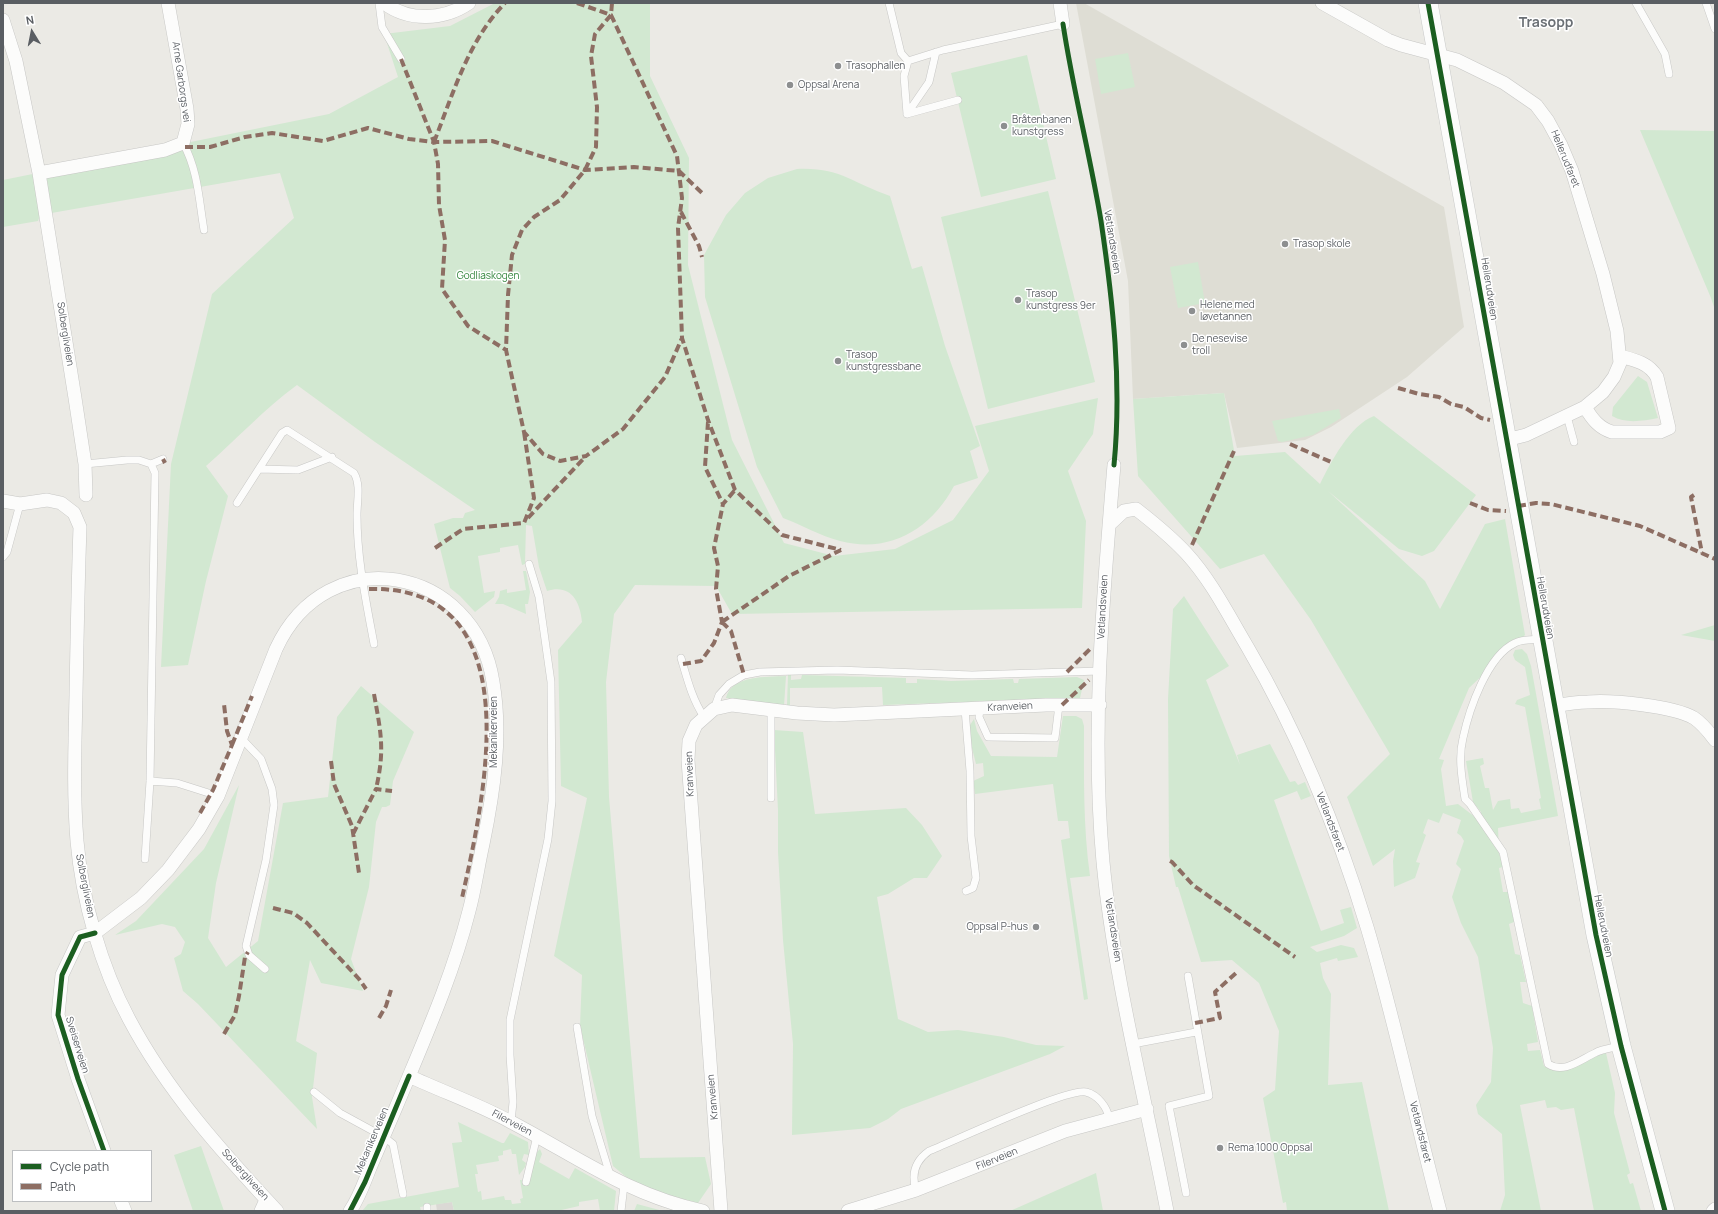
<!DOCTYPE html>
<meta charset="utf-8">
<style>
body{margin:0}
#map{position:relative;width:1718px;height:1214px;overflow:hidden;background:#ebeae5;font-family:Manrope,sans-serif}
canvas{display:block}
.frame{position:absolute;inset:0;border:4px solid #5a5e63;pointer-events:none}
.legend{position:absolute;left:12px;top:1150px;width:140px;height:52px;box-sizing:border-box;background:#fff;border:1px solid #bdbfc1;margin:0;padding:5px 7px;list-style:none;font-size:12px;color:#5a5e63}
.legend li{display:flex;align-items:center;gap:8px;height:20px}
.legend b{width:20px;border:1px solid #bdbfc1}
.north{position:absolute;left:12px;top:12px;width:40px;height:40px;-webkit-text-stroke:3px #fff;paint-order:stroke;rotate:350deg;font-size:11px;font-weight:700;line-height:16px;text-align:center;color:#5a5e63}
.north::after{content:'';display:block;margin:auto;width:14px;height:18px;background:#5a5e63;clip-path:polygon(50% 0,100% 100%,50% 72%,0 100%)}
</style>
<div id="map">
<canvas width="1718" height="1214"></canvas>
<div class="frame"></div>
<ul class="legend">
<li><b style="height:5px;background:#1b5e20"></b>Cycle path</li>
<li><b style="height:5px;background:#8d6e63"></b>Path</li>
</ul>
<div class="north">N</div>
</div>
<script>
const ctx = document.querySelector('canvas').getContext('2d');
ctx.lineJoin = 'round';
function fillPath(path, color) { ctx.fillStyle = color; ctx.fill(path, 'evenodd'); }
function trace(path, color, width, dash) { ctx.strokeStyle = color; ctx.lineWidth = width; ctx.lineCap = dash ? 'butt' : 'round'; ctx.setLineDash(dash || []); ctx.stroke(path); }
function label(font, color, halo, rows, align = 'center') {
  ctx.font = font + ' Manrope,sans-serif'; ctx.lineWidth = 3; ctx.setLineDash([]); ctx.textBaseline = 'middle'; ctx.strokeStyle = halo; ctx.fillStyle = color; for (const [text, x, y, turn = 0] of rows) {
    ctx.save(); ctx.translate(x, y); ctx.rotate((+turn || 0) * Math.PI / 180); ctx.textAlign = isNaN(turn) ? turn : align; if (halo) ctx.strokeText(text, 0, 0); ctx.fillText(text, 0, 0); ctx.restore();
  }
}
fillPath(new Path2D(`
 M452,1202L454,1211H437L436,1204Z`), '#dbd9d5');
fillPath(new Path2D(`
 M1076,3H1084L1444,207L1464,327L1407,377L1331,427L1305,440L1237,448L1224,393L1133,399L1128,281Z`), '#deddd4');
fillPath(new Path2D(`
 M495,3H650V76L689,158L688,265L732,440L784,543L834,556L895,549L953,520L989,471L975,426L1098,398L1093,434L1068,471L1086,521L1082,608L732,614L716,586L635,585L614,614L606,682L609,797L640,1158L705,1157L711,1184L698,1203L638,1187L613,1166L580,1026L582,975L554,956L587,798L561,786L558,650L582,622C580,600 570,584 547,591L539,567L532,526L526,525L525,564L522,565L518,545L500,548V552L478,556L484,593L495,591L494,597L475,612L460,596L450,588L434,524L453,518H463L465,513L475,510L375,442L297,385C264,409 237,439 206,466L228,496L206,581L188,665L161,667L171,464L212,294L294,218L280,173L40,215L38,221L3,227V180L329,114L398,77L384,34L450,26Z
 M1128,53L1135,87L1101,94L1095,59Z
 M1027,55L1056,179L981,197L951,73Z
 M1640,130L1715,131V310L1711,298Z
 M797,169C840,167 852,183 890,196L912,269L922,266L945,346L980,446L970,451L978,478L954,486C931,529 890,554 840,541C820,536 802,525 783,518L757,467L705,297L704,255L726,215L745,193L768,178Z
 M1048,191L1095,382L988,409L941,217Z
 M1198,262L1205,303L1178,308L1170,267Z
 M1638,376L1647,382L1658,418C1642,421 1626,424 1612,416L1613,407Z
 M1224,393L1235,456L1285,452L1320,484C1331,462 1350,425 1374,416L1476,495L1434,551L1422,556L1399,549L1328,491L1425,581L1440,609L1485,524L1505,519L1525,635L1469,688L1439,759L1444,760L1441,769L1446,806L1458,804L1479,820L1481,812L1473,802L1466,761L1483,758L1484,764L1480,766L1485,788H1489L1493,810L1498,801L1510,799L1511,809L1519,808L1521,813L1541,809L1539,799L1541,798L1525,707L1515,704L1517,700L1530,695L1525,667L1515,660L1513,655L1515,650L1522,649L1527,654L1531,666L1558,816L1498,828L1499,853L1503,867L1499,868L1503,892H1508L1514,922L1509,924L1515,954L1520,955L1526,982H1520L1523,1003L1532,1006L1538,1042L1527,1044L1528,1051L1540,1050L1544,1066C1568,1079 1583,1058 1606,1053L1615,1093L1614,1113L1630,1173L1627,1175L1630,1184L1633,1183L1641,1211H1594L1574,1108L1561,1110L1556,1107L1547,1108L1545,1100L1520,1105L1541,1211H1500L1505,1195L1502,1134L1478,1114L1476,1105L1491,1082L1493,1048L1478,957L1461,923L1452,897L1461,869L1456,864L1464,841L1461,836L1457,833L1461,820L1443,813L1439,823L1428,819L1423,833L1426,835L1416,862L1420,863L1415,878L1394,887L1393,861L1395,849L1373,866L1347,797L1390,754L1311,620L1264,554L1220,569L1138,476L1133,399Z
 M1339,409L1341,418L1313,435L1282,442L1278,441L1272,421Z
 M523,571H526L530,592L528,604H525L526,614L503,604H495L499,597L500,591L507,589V593L526,590Z
 M1184,596L1229,666L1206,680L1240,765L1237,755L1270,744L1290,782L1295,781L1298,785L1305,782L1311,796L1301,800L1297,791L1274,800L1321,931L1344,923L1340,910L1351,907L1357,928L1344,936L1310,947L1317,952L1341,945L1354,948L1358,957L1338,961L1337,958L1320,963L1323,978L1331,994L1328,1085L1362,1082L1389,1211H1287L1286,1202L1283,1203L1263,1098L1275,1090L1279,1031L1259,983L1232,960L1201,962L1178,887H1176L1169,856L1168,699L1173,609Z
 M1715,625V641L1681,635Z
 M788,675H791V680L801,679L802,675L906,678V683H917V679L951,681L1013,679L1014,683H1018L1019,679L1077,677L1084,680L1080,698L883,705L882,687L790,688V705H787Z
 M786,676L784,706L726,698C731,675 767,677 786,676Z
 M361,686L414,732L393,781L390,805L386,807H382L376,822L369,887L351,959L363,991L321,983L310,960L296,1041L317,1053L312,1097L317,1129L198,1004L183,991L174,958L181,954L185,942L175,927L162,924L115,935L136,921L204,849L239,785L216,883L208,938L226,967L258,941L283,803L328,797L337,717Z
 M1063,716H1076L1082,719L1084,726C1084,776 1083,826 1090,876L1070,878L1088,999L1084,1000L1061,840L1070,838L1068,821H1058L1053,784L975,794L973,781L984,776L983,763L976,764L970,740V725L974,719L977,731L991,756L1057,757Z
 M774,730L803,732L815,814L906,808L922,825L942,856L927,878H914L888,894L877,897L898,1019L928,1032L958,1030L1004,1037L1036,1045L1065,1046L1050,1054L901,1109L888,1119L870,1128L792,1135L793,1044L783,940L778,852V810Z
 M458,1122L502,1143H504L510,1133L528,1142L529,1155L524,1154L522,1160L526,1163L525,1167L519,1175L516,1154H512L511,1149L503,1151V1155L498,1156L499,1161L476,1165L478,1174H475L478,1192L481,1191L482,1200L504,1196L505,1200H511L512,1204L521,1203L520,1199L523,1198L520,1180L527,1181L536,1153L540,1149L542,1154L539,1162L569,1179L575,1168L616,1191L614,1211H600L598,1199L579,1202V1206L557,1211H454L452,1202L420,1207L421,1211H362L368,1204L459,1187L452,1143L462,1142Z
 M201,1146L224,1211H193L174,1155Z
 M1096,1173L1103,1211H1010Z
 M637,1204L663,1211H634Z`), '#d2e8d1');
const service = new Path2D(`
 M379,3L382,27L401,59
 M889,3L901,53L908,61
 M1636,3L1665,54L1669,74
 M1706,3L1715,29
 M907,114L904,76L908,61L943,50L1063,24
 M907,114L929,82L936,52
 M907,114L958,100
 M183,143C198,170 199,200 204,230
 M1567,416L1574,442
 M85,464L127,460H139L151,464L155,473L150,781L145,859
 M151,464L163,459
 M259,469L298,470L332,457
 M237,503L282,433L287,430L354,473C361,485 357,501 357,515C357,559 366,601 374,644
 M3,557L7,552L20,504
 M1542,639C1533,640 1522,639 1515,643C1487,656 1469,710 1463,738C1458,758 1462,779 1465,799L1470,804L1503,852L1548,1064C1564,1074 1580,1060 1595,1053C1602,1049 1612,1048 1620,1046
 M681,658C687,678 692,699 704,717
 M714,709L719,695L729,684L744,675L760,672L837,670L972,675L1100,671
 M965,709L970,771L971,836L976,878L973,888L966,891
 M980,709L979,717L988,737L1055,738L1059,705
 M771,711V798
 M241,738L261,759L272,789L274,805L266,860L246,946L249,955L265,969
 M150,781L177,783L218,796
 M577,1027L592,1116L610,1175
 M1133,1044L1196,1032
 M314,1092L340,1113L384,1137L393,1144L403,1194
 M511,1122L513,1102L510,1055V1020L548,839L552,801L551,682L539,597L529,564
 M526,1182L537,1136
 M916,1190C911,1174 915,1161 929,1151C954,1141 1067,1088 1086,1092C1098,1095 1107,1107 1109,1118
 M1186,1193L1169,1106L1209,1096L1188,976
 M427,1207V1211
 M621,1211L624,1185`);
const minor = new Path2D(`
 M384,3C409,22 444,20 469,3
 M1060,3L1063,24
 M1322,3L1388,40L1401,45L1457,60L1504,83L1536,105L1548,121L1561,145L1572,171L1603,274L1617,331L1620,363L1614,377L1603,392L1585,407L1526,435L1506,440
 M3,20L16,61L39,173L75,398L85,464L86,495
 M39,173L165,150L183,143L188,124L187,109L168,3
 M1585,407C1592,419 1599,428 1612,432H1660L1669,428L1657,377C1649,363 1635,360 1620,356
 M1114,465C1103,597 1091,730 1103,862C1114,978 1145,1096 1167,1211
 M3,501L20,504L47,500L61,503L74,513L80,527C78,583 77,639 76,695C75,744 73,792 77,841C82,900 101,967 129,1019C167,1091 222,1152 277,1211
 M1109,525L1124,511L1136,509C1154,523 1171,537 1186,553C1211,580 1229,616 1248,648C1299,735 1338,831 1367,927C1395,1021 1415,1117 1440,1211
 M1554,706C1565,704 1577,702 1588,702C1612,700 1673,706 1694,718C1703,724 1709,732 1715,740
 M409,1076C443,1092 478,1104 511,1122C576,1156 630,1196 703,1211
 M104,1151L78,1079L58,1015L62,975L80,937L95,933L141,898L168,870L199,829L218,796L276,649C327,538 475,565 493,682C502,735 494,791 483,844C478,866 475,889 469,911C452,978 423,1042 397,1105C388,1126 379,1147 370,1168C364,1183 359,1198 350,1211
 M121,1201L125,1211
 M261,1211L266,1200
 M721,1211L688,760L689,741L696,725L714,709L732,705L797,713L834,715L1046,705H1100
 M848,1211L916,1190L1065,1131L1147,1109
 M1713,1211L1715,1209`);
const secondary = new Path2D(`
 M1428,3L1596,935L1621,1046L1665,1211`);
trace(service, '#c7c7c5', 8);
trace(minor, '#c7c7c5', 14);
trace(secondary, '#c7c8c7', 20);
trace(service, '#fcfcfb', 7);
trace(minor, '#fcfcfb', 13);
trace(secondary, '#fcfcfb', 19);
trace(new Path2D(`
 M577,3L611,15L595,34L591,56L597,107L596,147L585,170L560,200L534,217L522,230L512,255L508,295L506,350L524,432L543,454L560,461L586,456L623,429L665,377L682,338
 M612,3L611,15L677,156L682,198L678,228L682,338L708,420L735,490L782,535L841,550
 M401,59L434,142L438,164L439,205L445,240L442,289L468,326L506,350
 M434,142C453,94 468,41 505,3
 M185,147H210L245,137L272,133L323,141L368,128L409,139L434,142L492,141L585,170L634,167L679,171L702,193
 M681,212L699,246L702,257
 M1398,388L1419,394L1439,397L1451,404L1464,407L1481,418L1490,420
 M708,422L705,467L723,504
 M1290,444L1331,462
 M163,459L165,463
 M1694,495L1691,497L1702,553
 M1470,503L1488,510L1506,511
 M1518,506L1536,503L1551,504L1640,526L1715,559
 M528,518L586,456
 M1192,545L1234,451
 M435,548L463,529L524,523L534,498L524,432
 M369,589C534,585 484,799 462,898
 M722,622L789,576L841,550
 M722,622L731,631L744,675
 M683,664L701,661L714,643L722,622L716,589L718,566L714,548L723,504L735,490
 M1067,672L1092,647
 M374,694C381,733 385,750 376,789
 M1062,705L1089,680
 M232,745L252,696
 M331,761L334,784L352,826L359,873
 M200,813L213,790L232,745L227,731L224,704
 M353,834L376,789L392,791
 M1170,861L1172,862L1193,885L1295,957
 M273,908L293,913L307,923L359,979L366,989
 M379,1018L386,1006L391,990
 M1195,1023L1220,1018L1215,992L1236,973
 M224,1034L235,1015L239,996L245,957L248,952`), '#8d6e63', 4, [8, 4]);
trace(new Path2D(`
 M1428,3L1596,935L1621,1046L1665,1211
 M1063,24C1073,90 1090,155 1101,221C1113,302 1122,383 1114,465
 M95,933L80,937L62,975L58,1015L78,1079L104,1151
 M350,1211L365,1182L409,1076`), '#1b5e20', 5);
for (const [x, y, r, color] of [
 [838,66,4,"#8d8f90"],
 [790,85,4,"#8d8f90"],
 [1004,126,4,"#8d8f90"],
 [1285,244,4,"#8d8f90"],
 [1018,300,4,"#8d8f90"],
 [1192,311,4,"#8d8f90"],
 [1184,345,4,"#8d8f90"],
 [838,361,4,"#8d8f90"],
 [1036,927,4,"#8d8f90"],
 [1220,1148,4,"#8d8f90"]
]) { const dot = new Path2D(); dot.arc(x, y, r, 0, 2 * Math.PI); ctx.fillStyle = color; ctx.fill(dot); trace(dot, '#fff', 1.5); }
label('10px', '#5a5e63', '#fff', [
 ["Trasophallen",846,66],
 ["Oppsal Arena",798,85],
 ["Bråtenbanen",1012,120],
 ["kunstgress",1012,132],
 ["Trasop skole",1293,244],
 ["Trasop",1026,294],
 ["kunstgress 9er",1026,306],
 ["Helene med",1200,305],
 ["løvetannen",1200,317],
 ["De nesevise",1192,339],
 ["troll",1192,351],
 ["Trasop",846,355],
 ["kunstgressbane",846,367],
 ["Oppsal P-hus",1028,927,"right"],
 ["Rema 1000 Oppsal",1228,1148]
], 'left');
label('10px', '#5a5e63', '#fff', [
 ["Arne Garborgs vei",181,82,82],
 ["Hellerudfaret",1565,159,68],
 ["Vetlandsveien",1112,242,81],
 ["Hellerudveien",1489,289,81],
 ["Solbergliveien",65,334,81],
 ["Vetlandsveien",1103,607,-87],
 ["Hellerudveien",1545,608,80],
 ["Kranveien",1010,707,-3],
 ["Mekanikerveien",494,732,-90],
 ["Kranveien",690,774,-92],
 ["Vetlandsfaret",1330,822,69],
 ["Solbergliveien",85,886,79],
 ["Hellerudveien",1603,926,79],
 ["Vetlandsveien",1113,930,81],
 ["Sveiserveien",77,1045,73],
 ["Kranveien",713,1097,-95],
 ["Filerveien",512,1123,28],
 ["Vetlandsfaret",1420,1132,76],
 ["Mekanikerveien",372,1141,-67],
 ["Filerveien",997,1159,-22],
 ["Solbergliveien",245,1175,48]
]);
label('10px', '#31843b', '#fff', [
 ["Godliaskogen",488,276]
]);
label('bold 14px', '#6b7075', '#fff', [
 ["Trasopp",1546,23]
]);
</script>
